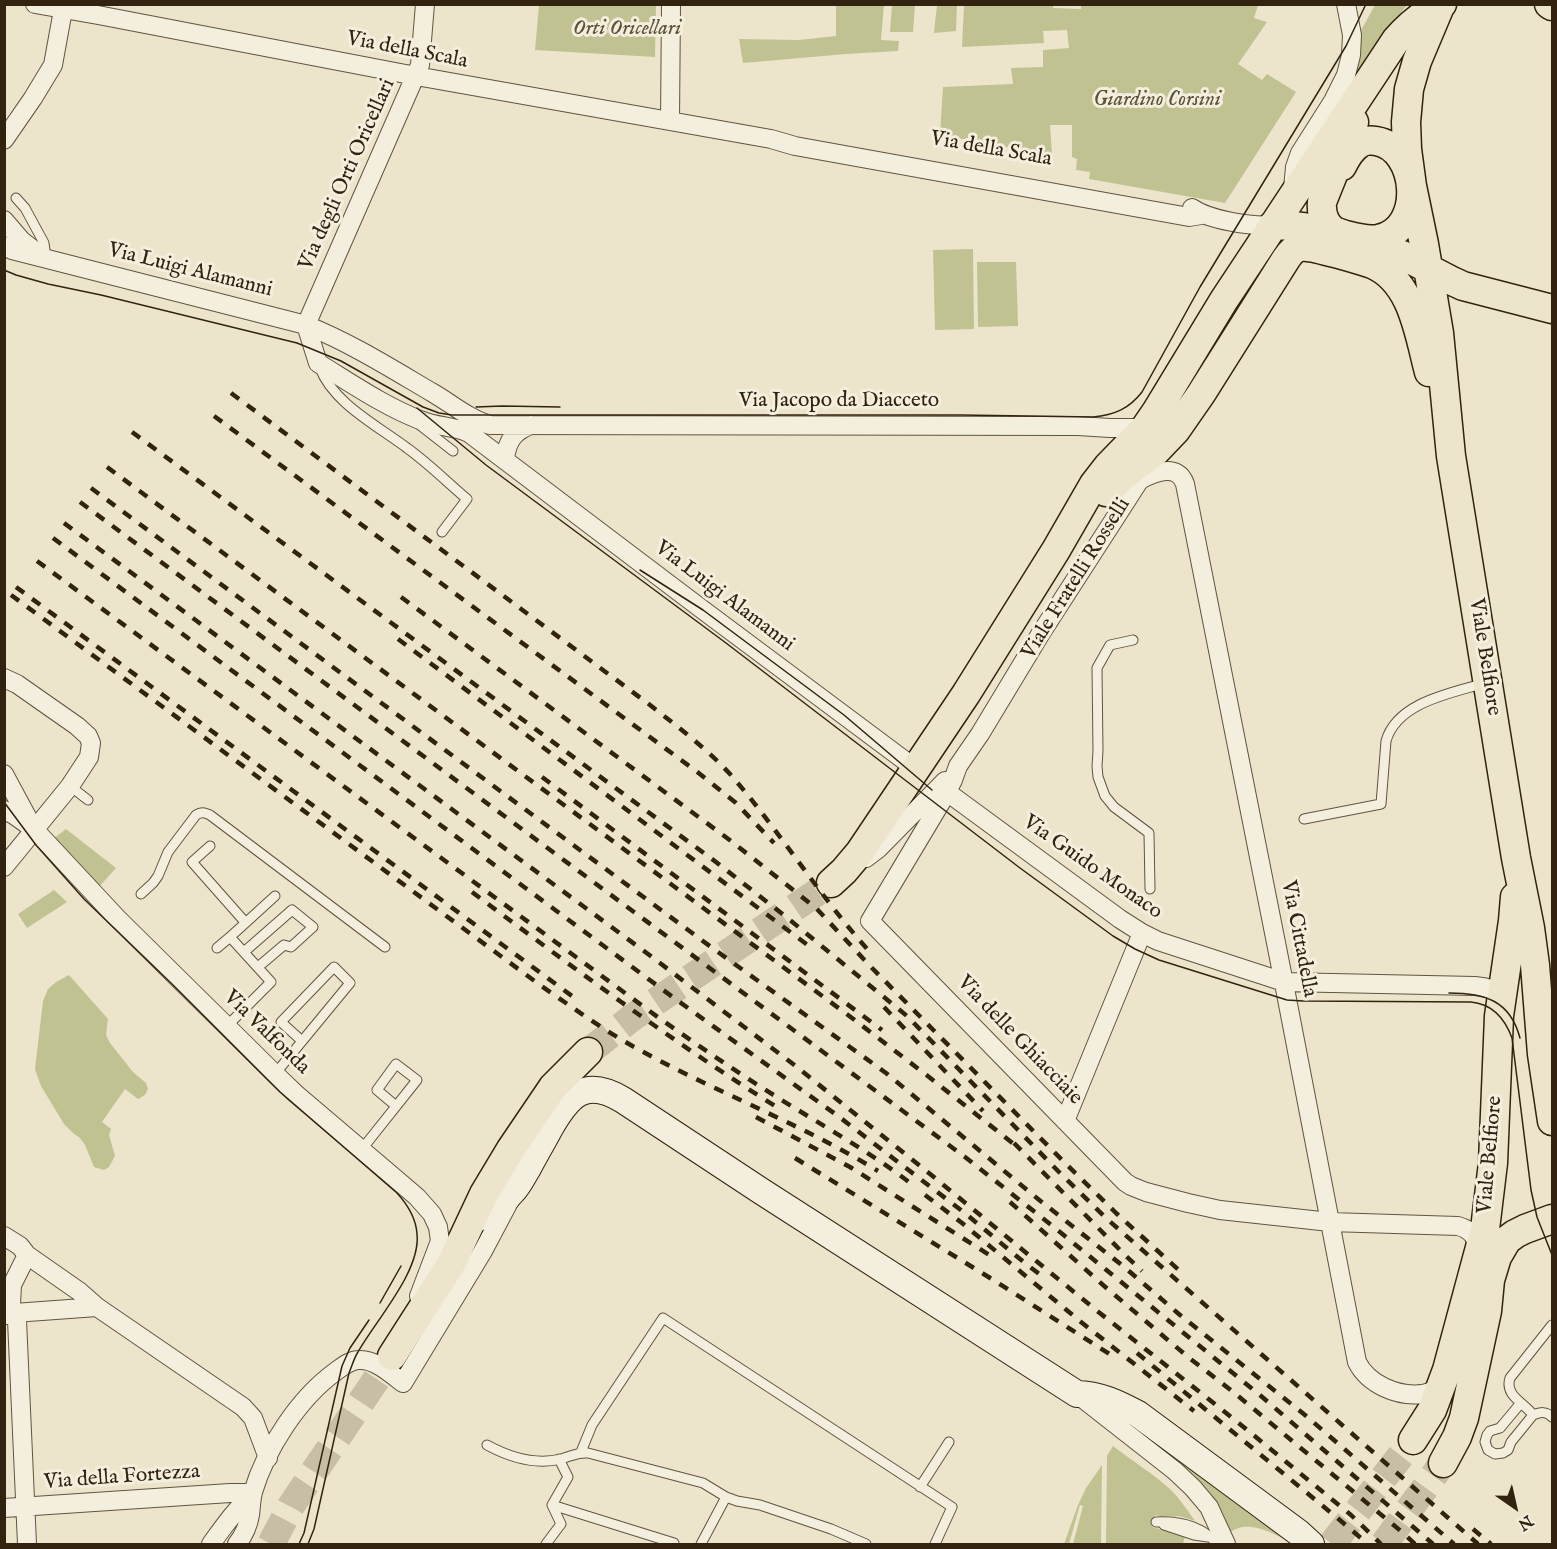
<!DOCTYPE html>
<style>
body{margin:0}
#map{position:relative;width:1557px;height:1549px;overflow:hidden;background:#ede5cb;font-family:"IM FELL English",serif}
canvas{display:block}
.frame{position:absolute;inset:0;border:6px solid #322311;pointer-events:none}
.north{position:absolute;left:1485px;top:1477px;width:60px;height:60px;-webkit-text-stroke:4px #f3eedd;paint-order:stroke;rotate:146deg;font-size:16px;font-weight:700;line-height:24px;text-align:center;color:#322311}
.north::after{content:'';display:block;margin:auto;width:21px;height:27px;background:#322311;clip-path:polygon(50% 0,100% 100%,50% 72%,0 100%)}
</style>
<div id="map">
<canvas width="1557" height="1549"></canvas>
<div class="frame"></div>
<div class="north">N</div>
</div>
<script>
const ctx = document.querySelector('canvas').getContext('2d');
ctx.lineJoin = 'round';
function fillPath(path, color) { ctx.fillStyle = color; ctx.fill(path, 'evenodd'); }
function trace(path, color, width, dash) { ctx.strokeStyle = color; ctx.lineWidth = width; ctx.lineCap = dash ? 'butt' : 'round'; ctx.setLineDash(dash || []); ctx.stroke(path); }
function label(font, color, halo, rows, align = 'center') {
  ctx.font = font + ' "IM FELL English",serif'; ctx.lineWidth = 6; ctx.setLineDash([]); ctx.textBaseline = 'middle'; ctx.strokeStyle = halo; ctx.fillStyle = color; for (const [text, x, y, turn = 0] of rows) {
    ctx.save(); ctx.translate(x, y); ctx.rotate((+turn || 0) * Math.PI / 180); ctx.textAlign = isNaN(turn) ? turn : align; if (halo) ctx.strokeText(text, 0, 0); ctx.fillText(text, 0, 0); ctx.restore();
  }
}
fillPath(new Path2D(`
 M884,4L881,40L899,41L898,51L846,54L743,63L739,39L799,40L836,36V5Z
 M1053,4V8L1081,9V4L1258,5L1254,18L1267,22L1238,64L1262,80L1267,74L1296,92L1225,203L1089,179L1090,172L1076,170L1077,159L1072,157V125H1050L1052,155L940,135L943,87L1013,84L1011,68L1043,67V50L1069,48L1067,30L1043,31L1044,43L962,47L964,5Z
 M539,5H656L655,57L535,50Z
 M892,5H915L913,32H890Z
 M937,5H957L956,31L934,33Z
 M1375,5H1407L1377,43L1332,115L1359,34Z
 M973,249L974,329L935,330L933,250Z
 M977,262H1016L1018,326L978,327Z
 M66,829L116,868L98,888L53,839Z
 M54,890L67,902L27,928L18,914Z
 M69,975L108,1019L106,1035L110,1043L133,1072L146,1083L148,1089L145,1095L138,1099L125,1089L102,1122L111,1129L109,1135L115,1156L109,1167L104,1170L94,1167L85,1145L80,1138L73,1133L64,1124L41,1086L35,1069L43,1001L48,989L56,982Z
 M1143,1429L1290,1542C1272,1533 1248,1518 1229,1533C1227,1525 1225,1517 1222,1511C1204,1477 1171,1456 1142,1433Z
 M1113,1446C1132,1461 1154,1474 1171,1490C1180,1499 1188,1511 1195,1521L1179,1516L1166,1518L1155,1515L1152,1527L1185,1536L1183,1544H1106L1107,1456Z
 M1102,1465L1101,1544H1073L1083,1506L1080,1505L1069,1544H1064L1078,1505L1086,1488Z`), '#c0c292');
trace(new Path2D(`
 M588,1052L633,1017L831,883
 M271,1544L291,1506L392,1356
 M1332,1544L1413,1440
 M1384,1544L1443,1463`), '#c8bea6', 28, [28, 14]);
const lane = new Path2D(`
 M16,198L25,208L44,243L46,258
 M320,368C333,403 378,426 407,448C428,463 447,482 467,499L442,532
 M421,426L453,451
 M1133,640L1110,645L1097,668L1098,751L1097,766L1098,777L1105,796L1114,807L1149,833L1150,889
 M70,786L88,800
 M1304,819L1381,804L1386,741C1397,702 1452,693 1485,683
 M210,846L192,862L245,922
 M141,894L153,883L158,876L168,852L196,815C202,811 205,813 210,815L385,947
 M217,948L230,937
 M244,952L292,910L313,927L291,947L284,945L258,967
 M227,1026L271,982L230,937L275,896
 M275,1074L350,983L334,967L281,1022L302,1041
 M361,1150L366,1144L417,1080L396,1064L377,1090L396,1106
 M1552,1325L1510,1378C1504,1396 1525,1403 1533,1415C1541,1412 1546,1411 1552,1417
 M1520,1404L1500,1428L1490,1431L1487,1435L1485,1442L1488,1450L1495,1454L1503,1453L1508,1450L1511,1442L1533,1415
 M487,1445C509,1457 536,1465 561,1459C571,1456 578,1452 588,1453L703,1483L726,1497L737,1501L760,1505L831,1529L866,1544
 M581,1452L592,1425L663,1318L952,1507L935,1544
 M920,1487L949,1442
 M552,1505L674,1543
 M1156,1522C1178,1521 1202,1526 1217,1544
 M1164,1525L1194,1535L1208,1537
 M546,1544L561,1524L552,1505L568,1477L559,1459
 M701,1544L726,1497`);
const street = new Path2D(`
 M35,4L98,15L416,76L771,139L795,146L1189,217L1201,215
 M670,121L671,4
 M4,140L33,98L53,65L63,10
 M1293,189L1295,167L1300,153L1333,101L1346,75L1351,55L1352,35L1346,4
 M1192,208C1209,220 1252,227 1273,225
 M4,220L22,241L39,254
 M4,246L12,250L306,325C351,343 392,369 433,393C452,404 469,419 490,425L1078,426L1110,428H1148
 M306,325L318,363C351,383 384,406 420,420C436,427 454,426 469,433L703,610L916,769
 M306,325L420,65L425,4
 M505,459C507,441 514,431 531,425
 M1154,464L1139,481L1041,633L980,734L958,766L953,780L943,799L870,921L1125,1182L1131,1186L1146,1192L1188,1203L1220,1210L1330,1222L1458,1226C1472,1230 1478,1238 1477,1252
 M1140,480C1155,472 1178,463 1185,484L1282,973L1357,1362C1368,1384 1397,1397 1422,1394C1428,1393 1434,1390 1440,1389
 M4,678L17,684L77,726L88,736L91,743L89,757L70,786L4,867
 M4,774L32,826
 M947,792L1120,919L1142,933L1158,941L1284,982L1475,986C1487,987 1496,989 1501,1001
 M4,810L14,815L35,830L117,918L275,1074L296,1094L396,1179L417,1197L432,1214L438,1227L440,1241L419,1296
 M866,858L879,848L945,781
 M1065,1121L1142,933
 M4,1236L20,1246L27,1255L80,1292L97,1307L243,1407L253,1418L268,1458
 M6,1315L14,1313L97,1307
 M1078,1395L1175,1471L1193,1488L1209,1507L1226,1544
 M4,1508L230,1493H253
 M27,1544L17,1320L11,1305L12,1285L27,1255
 M211,1544C224,1526 236,1509 253,1493
 M237,1544C244,1535 248,1527 250,1515C251,1508 251,1500 253,1492C266,1449 298,1399 335,1372C342,1367 350,1360 359,1360C375,1359 391,1374 403,1383L483,1251L510,1200`);
const secondary = new Path2D(`
 M472,1220C489,1215 502,1204 513,1191C519,1185 523,1176 528,1168C535,1155 543,1141 550,1128C569,1095 585,1077 623,1100L761,1191L1077,1394C1099,1394 1119,1404 1138,1414L1299,1533L1311,1544`);
const primary = new Path2D(`
 M1441,4L1417,61L1409,89L1406,122L1407,149L1412,186L1424,244L1439,333L1451,456L1516,858L1530,928L1535,965L1542,1054L1552,1121
 M1549,4L1552,6
 M1354,122L1322,202C1321,214 1324,224 1334,231L1402,255L1450,280L1463,286L1552,309
 M1273,225C1296,225 1319,229 1342,234C1354,237 1365,241 1378,239C1426,230 1419,148 1376,141C1370,140 1364,140 1359,144C1351,149 1346,158 1342,166
 M1106,492L1124,475L1155,452L1176,430L1201,394L1286,259C1290,253 1294,248 1301,247C1311,245 1360,260 1372,264C1413,281 1419,335 1429,372
 M831,883L844,871L860,852L966,694L1056,550L1094,484L1108,466L1145,428L1156,412L1224,300L1396,40C1409,25 1423,13 1442,4
 M392,1356L451,1264L484,1194L511,1149L553,1087L588,1052
 M1413,1440L1432,1410L1447,1370L1485,1229L1493,1163L1499,1016L1513,921L1515,897
 M1443,1463L1457,1437L1464,1418L1487,1311L1490,1280L1497,1257L1507,1240L1515,1234L1525,1229L1552,1219`);
trace(lane, '#615440', 11);
trace(street, '#615440', 20);
trace(secondary, '#322311', 28);
trace(primary, '#322311', 31);
trace(lane, '#f3eedd', 9);
trace(street, '#f3eedd', 18);
trace(secondary, '#f3eedd', 26);
trace(primary, '#ede5cb', 28);
trace(new Path2D(`
 M4,270L16,275L48,284L101,295L297,343L341,361L423,407L439,413L452,415H961L1093,417C1114,415 1129,409 1142,392L1200,287L1346,46L1366,4
 M476,407L502,406L560,407
 M417,408L486,465L726,643L1020,868L1113,936L1135,949L1159,960L1287,1000L1303,1001L1471,1002C1492,1004 1505,1019 1512,1038L1531,1190L1537,1217L1552,1255
 M640,570L703,610L844,715L932,790
 M4,802L36,845L84,899L172,984L280,1092L397,1193C407,1204 416,1218 417,1234C421,1271 376,1320 358,1352C354,1358 352,1366 349,1373L314,1529L308,1544
 M1449,993C1484,993 1510,1000 1520,1038
 M380,1303L401,1266
 M299,1544L304,1533L342,1366L350,1348L369,1320`), '#322311', 1.5);
trace(new Path2D(`
 M231,393L650,705C678,727 706,748 730,774C779,830 818,894 868,950
 M214,416L696,771L736,803L774,843
 M132,432L716,862L785,916L907,1016L1058,1171L1107,1219L1478,1544
 M107,467L852,1018L929,1077L1020,1149
 M91,488L711,947L886,1073L1038,1199L1123,1266L1180,1315L1305,1415L1454,1544
 M80,502L965,1157L1050,1224L1261,1396L1433,1544
 M64,523L648,954L793,1064L924,1169L1096,1310L1235,1420L1351,1515L1381,1544
 M53,538L674,998L838,1116L966,1214L1026,1264L1046,1279
 M37,561L659,1018C703,1049 747,1079 793,1107C832,1131 872,1154 909,1182
 M16,587L572,996
 M11,595L540,985C572,1007 603,1030 636,1048C715,1092 802,1124 878,1171
 M401,597L731,841L816,908L872,968L1066,1164L1116,1213L1182,1273
 M398,639L809,946
 M542,777L882,1030
 M472,892C571,966 670,1040 775,1106
 M884,1007L983,1111
 M756,1117L850,1167L991,1256
 M1014,1143L1126,1256L1142,1271
 M795,1158L995,1281L1111,1355
 M925,1195L962,1223L1081,1322L1194,1411
 M1010,1202L1103,1285L1188,1357L1232,1391L1402,1532L1415,1544
 M1137,1353L1335,1516L1368,1544
 M1473,1529L1491,1544`), '#322311', 4.5, [10, 10]);
label('italic 21px', '#5d5338', '#f3eedd', [
 ["Orti Oricellari",627,30],
 ["Giardino Corsini",1157,101]
]);
label('21px', '#322311', '#f3eedd', [
 ["Via della Scala",407,51,11],
 ["Via della Scala",991,150,10],
 ["Via degli Orti Oricellari",348,175,-66],
 ["Via Luigi Alamanni",190,271,14],
 ["Via Jacopo da Diacceto",839,402],
 ["Viale Fratelli Rosselli",1077,579,-58],
 ["Via Luigi Alamanni",724,597,37],
 ["Viale Belfiore",1484,657,81],
 ["Via Guido Monaco",1092,868,35],
 ["Via Cittadella",1298,939,79],
 ["Via Valfonda",266,1033,44],
 ["Via delle Ghiacciaie",1019,1041,46],
 ["Viale Belfiore",1491,1155,-85],
 ["Via della Fortezza",122,1478,-4]
]);
</script>
